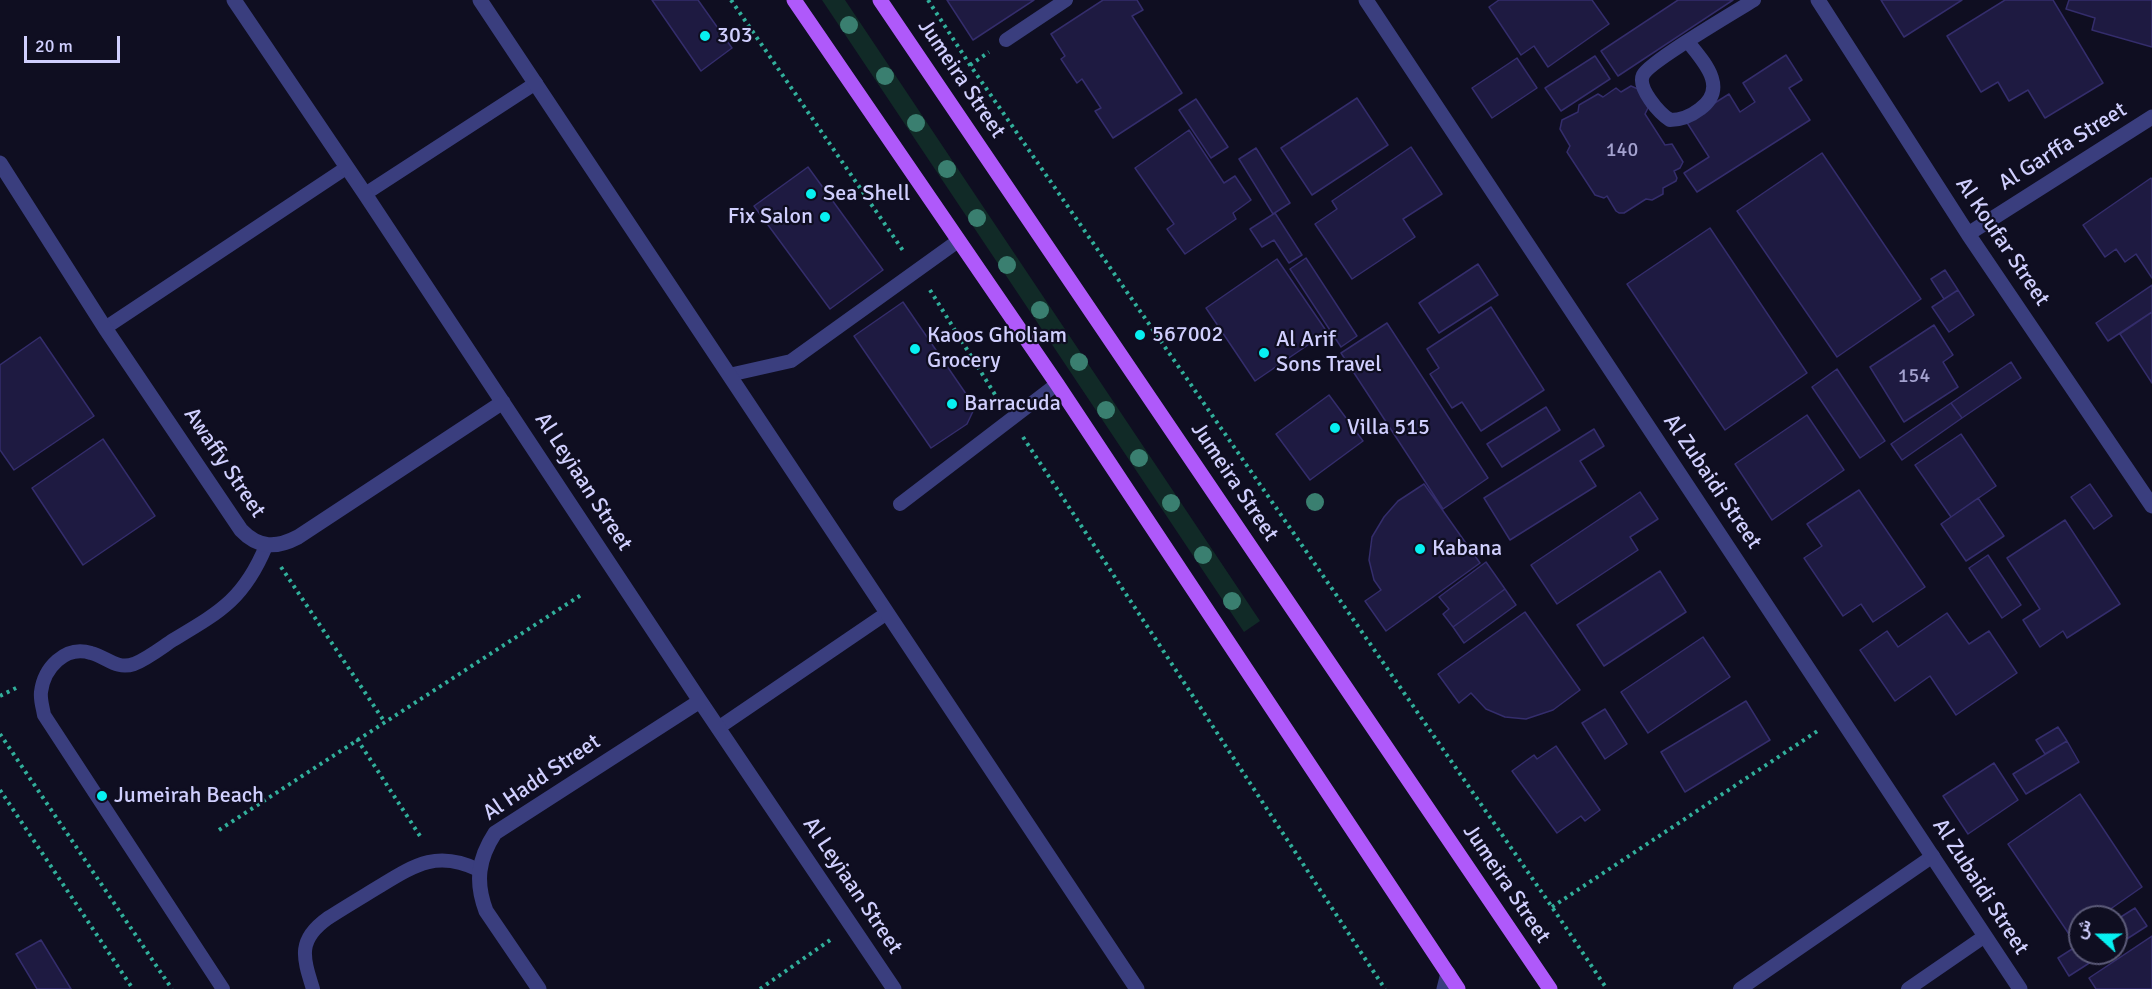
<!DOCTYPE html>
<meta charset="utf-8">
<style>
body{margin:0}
#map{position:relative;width:2152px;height:989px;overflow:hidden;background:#0f0e21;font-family:Signika,Vazirmatn,sans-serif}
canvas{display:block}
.north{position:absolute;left:2068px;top:905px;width:60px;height:60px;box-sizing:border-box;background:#0f0e21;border:2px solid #5c5b79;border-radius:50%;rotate:291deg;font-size:16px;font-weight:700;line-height:24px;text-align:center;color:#d0cffe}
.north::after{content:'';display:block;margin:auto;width:21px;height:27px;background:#07f0f1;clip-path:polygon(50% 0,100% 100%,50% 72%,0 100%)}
.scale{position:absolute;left:24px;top:36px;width:96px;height:27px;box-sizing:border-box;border:3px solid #d0cffe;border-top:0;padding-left:8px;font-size:18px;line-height:21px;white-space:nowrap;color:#d0cffe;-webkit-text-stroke:4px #0f0e21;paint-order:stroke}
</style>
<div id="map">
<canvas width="2152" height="989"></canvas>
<div class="north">ش</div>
<div class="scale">20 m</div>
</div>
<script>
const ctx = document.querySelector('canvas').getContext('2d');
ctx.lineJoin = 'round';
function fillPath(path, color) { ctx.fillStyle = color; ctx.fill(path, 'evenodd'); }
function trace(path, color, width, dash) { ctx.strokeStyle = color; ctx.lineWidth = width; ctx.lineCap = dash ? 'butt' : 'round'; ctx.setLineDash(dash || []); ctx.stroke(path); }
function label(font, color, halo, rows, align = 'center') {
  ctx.font = font + ' Signika,sans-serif'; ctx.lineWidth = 4.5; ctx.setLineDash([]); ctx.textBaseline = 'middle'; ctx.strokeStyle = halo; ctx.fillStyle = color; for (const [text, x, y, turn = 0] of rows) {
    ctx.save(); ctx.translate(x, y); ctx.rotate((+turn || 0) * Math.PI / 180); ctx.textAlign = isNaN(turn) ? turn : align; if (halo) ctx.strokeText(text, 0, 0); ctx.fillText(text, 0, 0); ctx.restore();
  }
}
fillPath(new Path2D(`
 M822,0H845L1260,621L1244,632Z`), '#112a27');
const building = new Path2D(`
 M652,0H698L732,48L701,71Z
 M947,0H1034L973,40Z
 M1103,0H1137L1143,10L1132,16L1182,93L1113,138L1095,111L1101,108L1082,79L1077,83L1061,59L1065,56L1051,34Z
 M1499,0H1592L1609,24L1548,67L1534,46L1521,55L1489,7Z
 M1678,0H1733L1618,76L1601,51Z
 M1881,0H1962L1904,37Z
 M2005,0H2053L2103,83L2045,118L2028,90L2009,101L1998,82L1981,92L1947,36Z
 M2069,0H2152V47L2092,30L2095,18L2066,9Z
 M1786,55L1802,80L1789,88L1810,120L1697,192L1684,173L1709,157L1686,121L1729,94L1740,112L1755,102L1743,83Z
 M1595,56L1610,79L1561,111L1545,88Z
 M1517,58L1537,88L1492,118L1472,88Z
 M1631,86L1638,89L1648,108L1645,114L1665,145L1672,144L1683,162L1680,168L1674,171L1677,178L1676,181L1663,188V194L1652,200L1646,199L1624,213H1619L1616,211L1607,196L1604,198L1595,195L1567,152L1570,146L1560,129L1562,120L1578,112L1579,105L1598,94L1603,97L1616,88L1621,92Z
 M1357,98L1388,145L1312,195L1281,148Z
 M1196,99L1228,147L1211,158L1179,110Z
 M1189,130L1224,183L1235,176L1251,200L1233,213L1236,219L1185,254L1167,229L1174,224L1135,168Z
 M1411,147L1442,194L1403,219L1415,237L1352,279L1315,224L1337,209L1332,201Z
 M1256,148L1290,203L1273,214L1239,159Z
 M1822,153L1921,299L1837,357L1737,211Z
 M808,167L883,270L830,309L754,206Z
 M2151,178L2152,180V278L2136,254L2125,262L2116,249L2105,257L2083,225Z
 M1275,213L1302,255L1289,263L1274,240L1262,247L1250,229Z
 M1710,228L1807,373L1725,430L1627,284Z
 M1306,258L1357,336L1341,347L1290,269Z
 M1277,259L1327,332L1255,381L1206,308Z
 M1478,264L1498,295L1439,333L1419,303Z
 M1945,270L1958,290L1944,299L1931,279Z
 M2152,285V312L2108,341L2096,323Z
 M1958,290L1974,315L1949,332L1932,307Z
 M903,302L975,407L967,424L931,448L854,336Z
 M1491,307L1544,390L1481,431L1462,402L1452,408L1430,374L1439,368L1427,349Z
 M2152,312V383L2120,334Z
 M1387,323L1488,478L1443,509L1341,353Z
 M1934,325L1953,355L1943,362L1958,387L1904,422L1870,367Z
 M40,337L94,416L14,470L0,450V365Z
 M2011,362L2021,378L1962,418L1951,403Z
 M1837,369L1885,441L1860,458L1812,387Z
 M1329,395L1363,441L1310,480L1276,434Z
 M1951,403L1962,418L1902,460L1891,444Z
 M1546,407L1560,430L1502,467L1487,444Z
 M1807,415L1844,470L1772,520L1735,464Z
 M1594,429L1604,446L1580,461L1596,486L1510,540L1484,498Z
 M1961,434L1996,486L1951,517L1915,465Z
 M103,439L155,516L83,565L32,488Z
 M1424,484L1480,563L1386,631L1365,601L1381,590L1374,580L1369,560L1372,537L1384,517L1398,501Z
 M2090,484L2112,516L2094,529L2071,497Z
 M1859,490L1925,587L1873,622L1861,604L1843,616L1804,558L1822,546L1807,524Z
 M1640,492L1658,519L1630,537L1638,550L1557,604L1531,565Z
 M1978,498L2004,536L1966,561L1941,524Z
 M2065,520L2120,604L2067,638L2063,631L2040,647L2023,620L2040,609L2007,558Z
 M1988,555L2021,605L2002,618L1969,568Z
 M1486,562L1505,589L1453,627L1443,614L1449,609L1439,597Z
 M1660,571L1686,612L1604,666L1577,625Z
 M1505,589L1516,605L1464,643L1453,627Z
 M1525,612L1580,690L1553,710L1526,719L1505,717L1486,709L1471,693L1459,703L1438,674Z
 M1947,613L1969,644L1989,631L2017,673L1956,715L1930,676L1895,701L1860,650L1887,631L1898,647Z
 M1703,637L1730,677L1648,733L1621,692Z
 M1746,701L1770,740L1685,792L1661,752Z
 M1605,709L1627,744L1605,759L1582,723Z
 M2058,727L2067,741L2045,754L2036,740Z
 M2067,741L2079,762L2026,794L2013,774Z
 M1556,746L1600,810L1585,821L1581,816L1557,833L1512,771L1534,755L1537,759Z
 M1994,763L2018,800L1968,834L1943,796Z
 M2080,794L2142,887L2099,917H2080V930L2071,937L2008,844Z
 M2135,908L2147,926L2116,946V920Z
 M2152,936V989H2096L2089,978Z
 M41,940L71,989H37L16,954Z
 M2080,944V953H2105L2069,976L2058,958Z`);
fillPath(building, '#1e1a41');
trace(building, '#342d6c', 1.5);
trace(new Path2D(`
 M731,0L904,252
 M928,0L970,65L1552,907L1607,989
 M970,65L989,52
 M930,290L999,401
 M1023,437L1385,989
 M281,567L384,721
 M0,696L18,687
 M0,734L172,989
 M357,739L422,839
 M0,790L133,989
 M219,830L581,595
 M1552,907L1819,730
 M760,989L833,938`), '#31af9b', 4, [3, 4.5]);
trace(new Path2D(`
 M1006,40L1066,0
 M1688,42C1704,62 1729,88 1700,109C1691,116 1682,120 1670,120C1659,113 1637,88 1643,75C1649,62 1736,11 1754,0
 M365,194L536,83
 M105,328L346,168
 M729,375L791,361L958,241
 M900,504L1057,384
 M718,728L887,613
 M223,989L44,715C43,708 40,700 41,692C44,668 65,645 91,653C107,657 116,670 134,664C147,659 161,648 173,640C220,612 244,599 266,546
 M313,989C303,957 297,940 328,918C345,907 362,897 380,886C416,864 438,850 479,870
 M1740,989L1933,856
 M1908,989L1985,936`), '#3a3e7e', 14);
trace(new Path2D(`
 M234,0L365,194L700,701L894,989
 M480,0L1137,989
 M1366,0L2020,989
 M1818,0L1968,234L2152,506
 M0,163L105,328L241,530C259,549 277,548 298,537L503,402
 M1968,234L2152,117
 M539,989L486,911C475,882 478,859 495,833L700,701
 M1444,989L1448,973`), '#3a3e7e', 15);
trace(new Path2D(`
 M794,0L1057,384L1458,989
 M880,0L1550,989`), '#af59fa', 15);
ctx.fillStyle = '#3a7f70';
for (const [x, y] of [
 [849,25],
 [885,76],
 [916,123],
 [947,169],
 [977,218],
 [1007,265],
 [1040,310],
 [1079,362],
 [1106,410],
 [1139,458],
 [1315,502],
 [1171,503],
 [1203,555],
 [1232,601]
]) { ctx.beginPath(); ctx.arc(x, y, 9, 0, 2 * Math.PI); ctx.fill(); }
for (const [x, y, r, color] of [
 [705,36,6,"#07f0f1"],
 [811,194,6,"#07f0f1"],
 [825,217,6,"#07f0f1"],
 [1140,335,6,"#07f0f1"],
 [915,349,6,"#07f0f1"],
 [1264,353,6,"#07f0f1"],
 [952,404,6,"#07f0f1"],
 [1335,428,6,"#07f0f1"],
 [1420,549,6,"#07f0f1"],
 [102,796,6,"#07f0f1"]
]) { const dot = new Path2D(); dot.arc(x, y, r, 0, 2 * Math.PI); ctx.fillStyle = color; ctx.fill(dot); trace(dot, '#0f0e21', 2); }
label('20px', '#a4a2cf', null, [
 ["140",1622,151],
 ["154",1914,377]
]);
label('22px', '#d0cffe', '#0f0e21', [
 ["303",717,36],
 ["Sea Shell",823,194],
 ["Fix Salon",813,217,"right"],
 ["567002",1152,335],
 ["Kaoos Gholiam",927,336],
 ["Grocery",927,361],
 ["Al Arif",1276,340],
 ["Sons Travel",1276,365],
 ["Barracuda",964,404],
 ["Villa 515",1347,428],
 ["Kabana",1432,549],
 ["Jumeirah Beach",114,796]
], 'left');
label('22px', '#d0cffe', '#0f0e21', [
 ["Jumeira Street",961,79,56],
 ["Al Garffa Street",2063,147,-32],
 ["Al Koufar Street",2002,242,56],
 ["Awaffy Street",224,463,56],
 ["Al Leyiaan Street",583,482,57],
 ["Jumeira Street",1234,482,56],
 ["Al Zubaidi Street",1712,482,56],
 ["Al Hadd Street",542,778,-34],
 ["Jumeira Street",1506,884,56],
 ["Al Leyiaan Street",852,886,56],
 ["Al Zubaidi Street",1980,887,57]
]);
</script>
